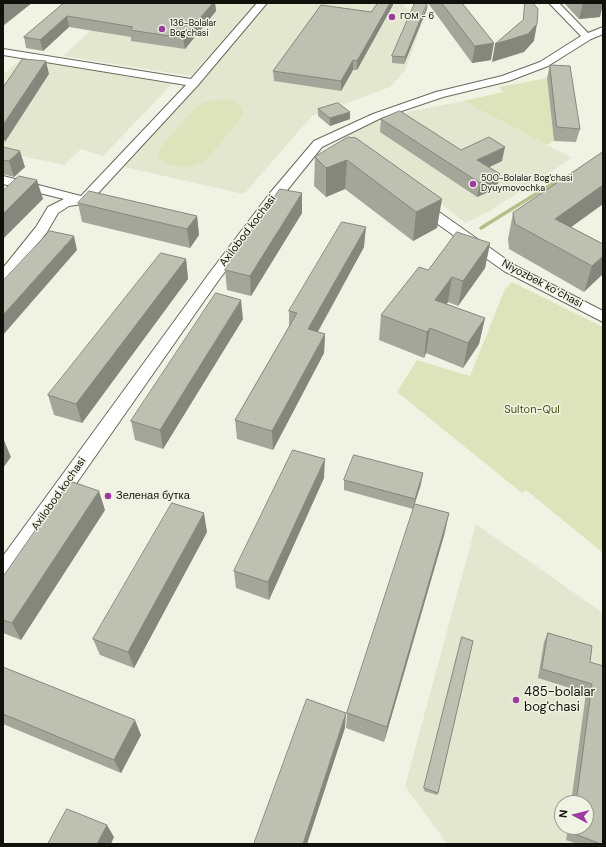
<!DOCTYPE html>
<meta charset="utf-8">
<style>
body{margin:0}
#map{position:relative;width:606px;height:847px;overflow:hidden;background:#f0f3e3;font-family:"DM Sans",sans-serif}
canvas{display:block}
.frame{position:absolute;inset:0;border:4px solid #10110b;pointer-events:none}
.north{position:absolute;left:554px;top:795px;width:40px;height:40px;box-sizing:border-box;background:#f0f3e3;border:1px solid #96998d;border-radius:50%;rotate:277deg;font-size:11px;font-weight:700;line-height:16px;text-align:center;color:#10110b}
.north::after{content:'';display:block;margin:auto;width:14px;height:18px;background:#9c3aa1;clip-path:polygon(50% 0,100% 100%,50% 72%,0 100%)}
</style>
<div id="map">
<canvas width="606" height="847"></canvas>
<div class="frame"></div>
<div class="north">N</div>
</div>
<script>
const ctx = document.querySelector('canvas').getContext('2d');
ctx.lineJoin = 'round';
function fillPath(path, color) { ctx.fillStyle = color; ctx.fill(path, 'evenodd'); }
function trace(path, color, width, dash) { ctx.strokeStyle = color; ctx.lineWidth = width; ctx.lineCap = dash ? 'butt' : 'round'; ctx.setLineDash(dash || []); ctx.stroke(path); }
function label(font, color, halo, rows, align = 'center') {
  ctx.font = font + ' "DM Sans",sans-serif'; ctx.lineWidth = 3; ctx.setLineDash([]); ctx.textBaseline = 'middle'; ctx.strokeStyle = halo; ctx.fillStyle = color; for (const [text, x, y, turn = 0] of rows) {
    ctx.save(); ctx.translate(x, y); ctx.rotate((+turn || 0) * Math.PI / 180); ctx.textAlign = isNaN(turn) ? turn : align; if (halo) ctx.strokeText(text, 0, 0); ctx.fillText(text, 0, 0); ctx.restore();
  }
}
fillPath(new Path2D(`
 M120,3H256L191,76L63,56Z
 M269,3H402L421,26L405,71L390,87L312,116L244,194L124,167Z
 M21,59L172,84L103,156L81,149L64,165L3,152V75Z
 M463,101L547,145L572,158L490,211L466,223L348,134L368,120Z
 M476,524L603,613V844H447L405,786ZM562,803H586V827H562Z`), '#e3e7d0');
fillPath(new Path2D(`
 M547,78L554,141L547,145L463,101L503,92L499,87Z
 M219,100C229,100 239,101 243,111L242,116L209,157C205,160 201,163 196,165C183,169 152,167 160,148L195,108C203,102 209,101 219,100Z
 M512,282L603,327V553L526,490L522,493L397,392L417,360L470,376L505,289Z`), '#dde4bc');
trace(new Path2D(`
 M481,228L552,184L576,172`), '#b5be88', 3.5);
const minor = new Path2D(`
 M257,3H267L198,85L89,203L69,206L58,213L47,232L8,281L3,283V268L36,227L48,207L64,199L3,184V176L81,196L186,85L3,55V49L191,79Z
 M549,3H559L588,33L603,27V34L591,39L548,66L509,81L443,97L381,118L322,147L280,199L218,281L10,578L3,581V556L208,275L270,193L314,141L373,114L436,92L502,76L540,62L581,36Z
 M420,201L425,202L514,265L603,311V322L504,271L415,208L413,205L415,202Z`);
trace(minor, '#686a5d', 2);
fillPath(minor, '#fff');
fillPath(new Path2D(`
 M64,3H215L216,11L185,49L131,41V37L69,27L43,51L26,48L24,37Z
 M428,3H462L491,60L472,63Z
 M564,3H603L600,17L579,19Z
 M393,5L357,70H353L341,91L274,81L273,71L371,12Z
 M427,9L404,64L392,63V56Z
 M550,65L580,129L576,142L554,141L547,78Z
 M318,109L350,119L330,126L318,116Z
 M381,119L461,150L502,161L489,167L500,174L497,188L477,197L380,132Z
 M356,138L437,228L413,241L345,189L326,197L314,186L315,157Z
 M3,147L25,167L14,177L3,174Z
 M603,152V204L571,227L603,244L584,292L509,249L508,239L513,213Z
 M78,203L197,216L199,235L190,248L82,222Z
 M302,213L251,296L227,290L225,270Z
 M490,243L485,268L458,306L448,302L446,304L485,318L479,344L463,368L426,353L424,358L379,340L381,315L428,270Z
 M364,247L318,332L325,334L324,353L273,450L237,439L235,420L289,327V311Z
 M186,259L188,279L82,423L54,415L48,395Z
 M243,319L163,449L135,440L131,421Z
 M324,478L269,600L236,588L234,571Z
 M344,480L421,484L413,509L344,490Z
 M105,510L21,640L3,633V577Z
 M207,532L134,668L100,655L93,639Z
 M445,532L384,742L346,728L347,713Z
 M548,633L590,662L603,844H577L566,840L568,827H586V803H571L586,693L538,678L544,642Z
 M462,637L438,793L437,795L424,791Z
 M3,667L141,735L121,773L3,724Z`), '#a3a699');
fillPath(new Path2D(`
 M5,3H32L3,26V5Z
 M213,3H215L216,11L185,49L183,38Z
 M390,3H393V5L357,70V61Z
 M428,3L427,9L404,64L405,57Z
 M583,3H603L600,17L579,19Z
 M67,16L69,27L43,51L40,40Z
 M537,24L534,41L524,52L492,62L495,44Z
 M494,43L491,60L472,63L475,46Z
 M353,60V70L341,91V81Z
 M46,61L49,74L5,142L3,137V125Z
 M350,112V119L330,126V118Z
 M505,147L502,161L475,174L477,160Z
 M20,151L25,167L14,177L9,161Z
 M347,160L345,189L326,197V168Z
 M500,174L497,188L477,197L480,183Z
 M37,180L43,199L3,239V214Z
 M603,185V204L549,243L555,219Z
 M302,193V213L251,296L250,276Z
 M442,199L437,228L413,241L416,212Z
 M197,216L199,235L190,248L187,229Z
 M366,227L364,247L308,349V329Z
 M74,236L77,250L3,335V315Z
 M490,243L485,268L458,306L463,281Z
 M603,256V274L584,292L592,266Z
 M186,259L188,279L82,423L76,404Z
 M452,277L448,302L431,326L435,300Z
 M241,300L243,319L163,449L160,430Z
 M485,318L479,344L463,368L468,343Z
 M430,328L426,353L424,358L427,332Z
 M325,334L324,353L273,450L272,431Z
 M3,438L11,457L3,468Z
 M325,459L324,478L269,600L268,582Z
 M423,473L421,484L413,509L415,499Z
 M99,491L105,510L21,640L12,623Z
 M204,513L207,532L134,668L128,652Z
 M449,513L445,532L384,742L387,727Z
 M346,713L345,728L307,844H303Z
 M135,720L141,735L121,773L114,760Z
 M107,825L114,837L111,844H97Z`), '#85877d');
const building = new Path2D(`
 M64,3H213L183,38L130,30L133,27L67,16L40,40L24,37Z
 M378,3H390L357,61L353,60L341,81L273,71L321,5L371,12Z
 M415,3H427L405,57L392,56Z
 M442,3H462L494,43L475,46Z
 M525,3H533L538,9L537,24L528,34L495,44L523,20Z
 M23,59L46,61L3,125V88Z
 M550,65L570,66L580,129L557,127Z
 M338,103L350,112L330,118L318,109Z
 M400,111L461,150L489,137L505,147L477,160L500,174L480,183L381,119Z
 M348,137L356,138L442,199L416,212L347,160L326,168L315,157Z
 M3,147L20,151L9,161L3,160Z
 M603,152V185L555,219L603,244V256L592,266L515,224L513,213Z
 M19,176L37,180L3,214V191Z
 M280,189L302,193L250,276L225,270Z
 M89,191L197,216L187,229L78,203Z
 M342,222L366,227L308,329L325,334L272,431L235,420L297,313L289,311Z
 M50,231L74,236L3,315V281Z
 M457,232L490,243L463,281L452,277L435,300L485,318L468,343L430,328L427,332L381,315L419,267L428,270Z
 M161,253L186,259L76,404L48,395Z
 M216,293L241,300L160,430L131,421Z
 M293,450L325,459L268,582L234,571Z
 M354,455L423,473L415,499L344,480Z
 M70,481L99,491L12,623L3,620V577Z
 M172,503L204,513L128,652L93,639Z
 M415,504L449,513L387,727L347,713Z
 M548,633L592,646L590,662L603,666V844H601L572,833L573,827H586V803H576L592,684L542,669Z
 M462,637L473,641L438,793L424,788Z
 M3,667L135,720L114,760L3,714Z
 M307,699L346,713L303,844H254Z
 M67,809L107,825L97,844H48Z`);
fillPath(building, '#bec1b2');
trace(building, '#85877d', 1);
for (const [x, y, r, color] of [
 [392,17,4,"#9c3aa1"],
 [162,29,4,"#9c3aa1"],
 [473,184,4,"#9c3aa1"],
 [108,496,4,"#9c3aa1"],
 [516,700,4,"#9c3aa1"]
]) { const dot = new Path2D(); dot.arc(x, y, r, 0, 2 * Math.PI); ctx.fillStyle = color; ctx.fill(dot); trace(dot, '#f0f3e3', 1.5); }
label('9px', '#10110b', '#f0f3e3', [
 ["ГОМ - 6",400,17],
 ["136-Bolalar",170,24],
 ["Bog'chasi",170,34],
 ["500-Bolalar Bog'chasi",481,179],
 ["Dyuymovochka",481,189]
], 'left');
label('11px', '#10110b', '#f0f3e3', [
 ["Axilobod kochasi",248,231,-53],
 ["Niyozbek koʻchasi",542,284,28],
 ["Axilobod kochasi",59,494,-55]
]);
label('11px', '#484f12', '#f0f3e3', [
 ["Sulton-Qul",532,410]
]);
label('11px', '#10110b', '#f0f3e3', [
 ["Зеленая бутка",116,496]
], 'left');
label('13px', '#10110b', '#f0f3e3', [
 ["485-bolalar",524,693],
 ["bog'chasi",524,708]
], 'left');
</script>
